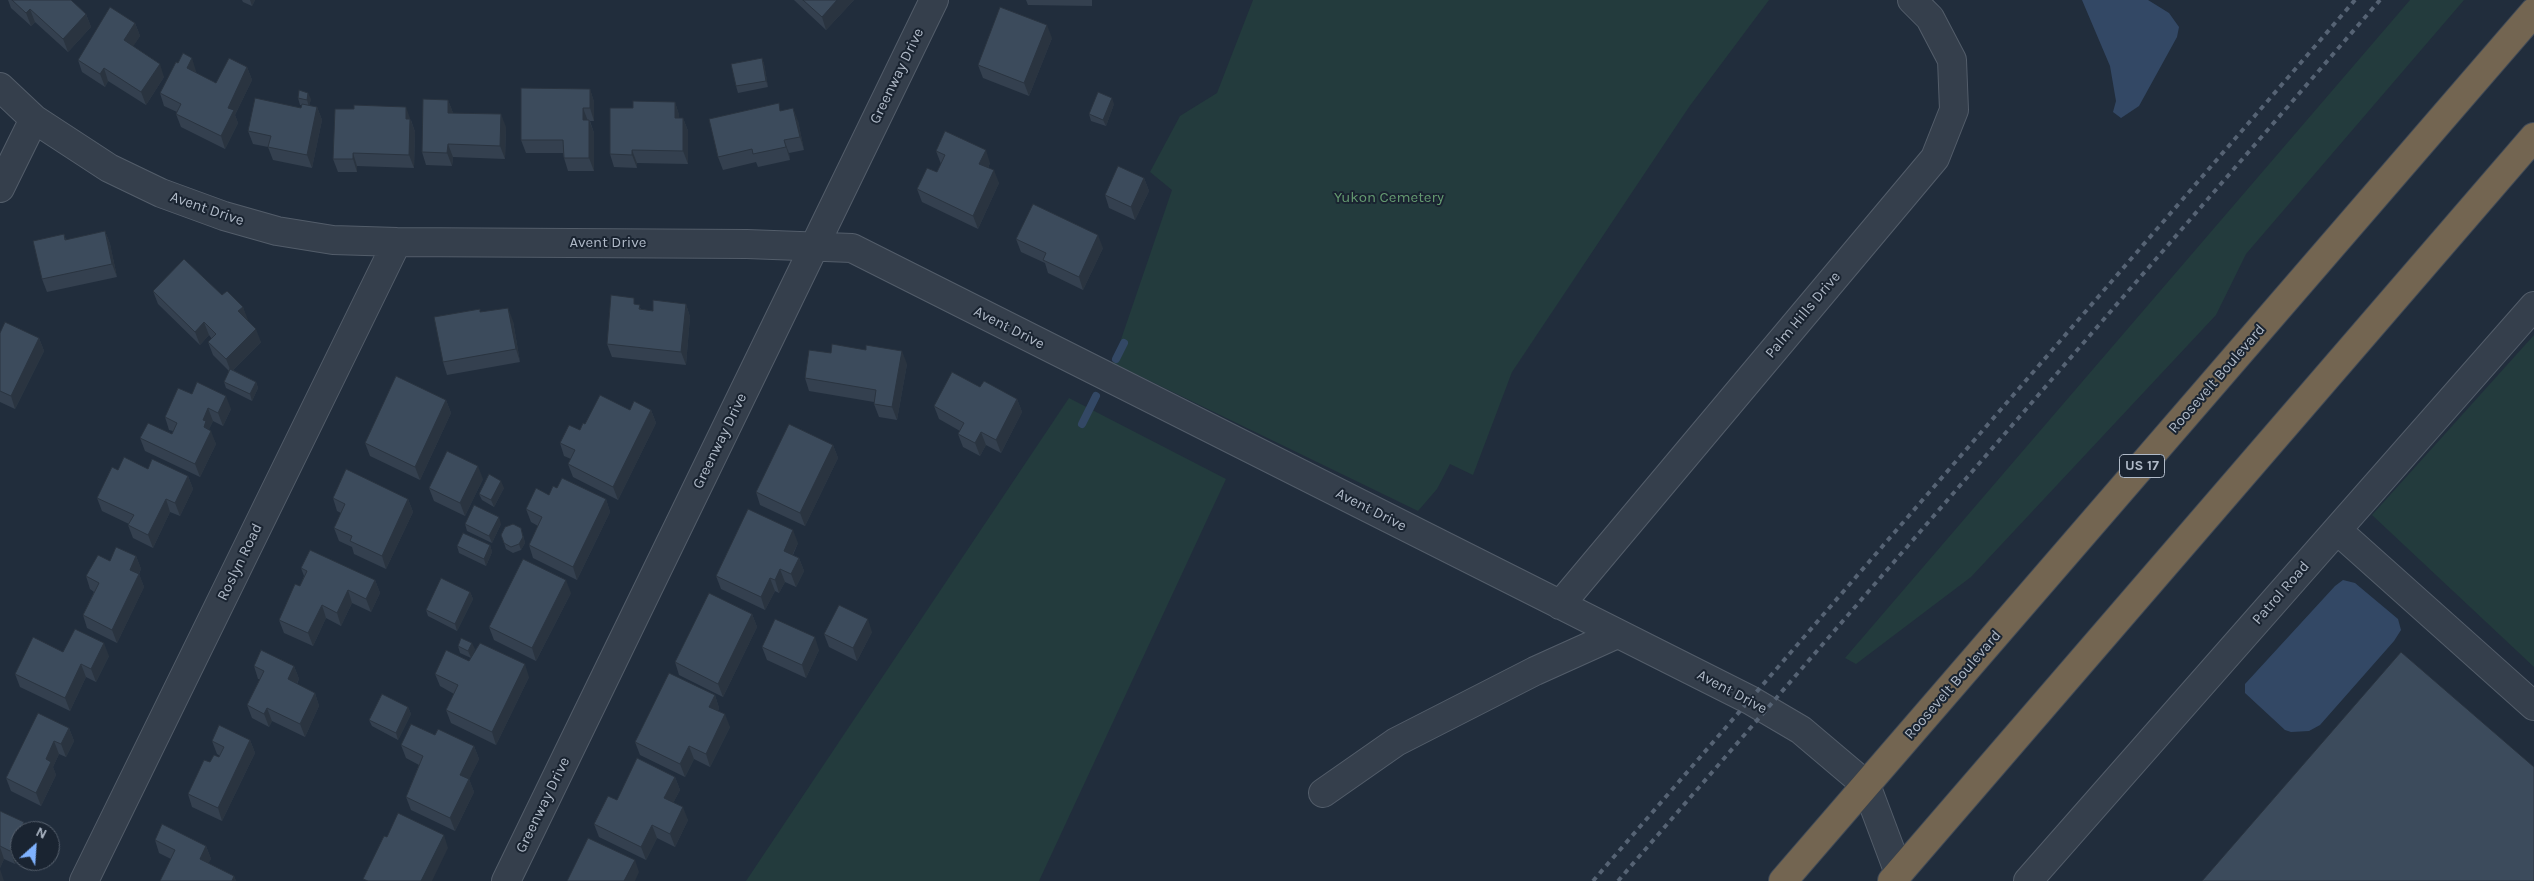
<!DOCTYPE html>
<html>
<head>
<meta charset="utf-8">
<style>
  body { margin:0 }
  #map { position:relative; width:2534px; height:881px; overflow:hidden; background:#212d3c; font-family:Karla,sans-serif }
  canvas { display:block }
  .north { position:absolute; left:10px; top:821px; width:50px; height:50px; box-sizing:border-box; background:#1a2431; border:1px solid #56606d; border-radius:50%; rotate:26deg; font-size:14px; font-weight:700; line-height:20px; text-align:center; color:#b0bac8 }
  .north::after { content:''; display:block; margin:auto; width:18px; height:22px; background:#7fb2fe; clip-path:polygon(50% 0,100% 100%,50% 72%,0 100%) }
</style>
</head>
<body>
<div id="map">
<canvas width="2534" height="881"></canvas>
<div class="north">N</div>
</div>
<script>
const ctx = document.querySelector('canvas').getContext('2d');
ctx.lineJoin = 'round';
function fillPath(path, color) { ctx.fillStyle = color; ctx.fill(path, 'evenodd'); }
const shape = rows => new Path2D(rows.map(r => 'M' + r).join(''));
function trace(path, color, width, dash) { ctx.strokeStyle = color; ctx.lineWidth = width; ctx.lineCap = dash ? 'butt' : 'round'; ctx.setLineDash(dash || []); ctx.stroke(path); }
function label(font, color, halo, rows, align = 'center') {
  ctx.font = font + ' Karla,sans-serif'; ctx.lineWidth = 4; ctx.setLineDash([]); ctx.textBaseline = 'middle'; ctx.strokeStyle = halo; ctx.fillStyle = color; for (const [text, x, y, turn = 0] of rows) {
    ctx.save(); ctx.translate(x, y); ctx.rotate((+turn || 0) * Math.PI / 180); ctx.textAlign = isNaN(turn) ? turn : align; if (halo) ctx.strokeText(text, 0, 0); ctx.fillText(text, 0, 0); ctx.restore();
  }
}
fillPath(shape([
  [1253,0,1769,0,1689,107,1512,372,1473,475,1450,464,1437,489,1418,511,1113,363,1172,190,1150,172,1180,116,1217,93],
  [2410,0,2464,0,2246,254,2216,315,1971,577,1856,664,1845,658],
  [2534,335,2534,667,2372,515],
  [1069,398,1226,479,1039,881,746,881]
]), '#233b3d');
fillPath(shape([
  [2082,0,2148,0,2169,13,2179,27,2177,37,2139,106,2121,118,2113,112,2116,101,2110,66],
  [2343,580,2355,583,2398,619,2401,630,2394,641,2320,725,2309,731,2291,732,2285,730,2245,693,2245,684,2335,586]
]), '#334865');
trace(shape([
  [1116,359,1124,343],
  [1082,424,1096,396]
]), '#334865', 8);
const minor = shape([
  [0,87,34,119,109,168,161,193,224,216,277,231,333,240,397,242,747,244,852,248,1750,700,1801,730,1866,785,1899,873],
  [0,188,34,119],
  [2337,530,2534,706],
  [1560,605,1935,158,1954,110,1952,60,1930,18,1912,0],
  [1323,793,1396,742,1535,671,1617,634],
  [84,881,397,242],
  [506,881,934,0],
  [2028,881,2534,306]
]);
const highway = shape([
  [1783,881,2534,12],
  [1892,881,2534,137]
]);
trace(minor, '#535d6a', 30);
trace(highway, '#404a57', 30);
trace(minor, '#353f4c', 28);
trace(highway, '#736551', 28);
trace(shape([
  [1593,881,2355,0],
  [1618,881,2380,0]
]), '#566374', 4, [5, 5]);
fillPath(shape([
  [8,0,71,0,86,14,91,27,68,52,35,22,31,26,11,8],
  [242,0,255,0,252,6,243,2],
  [794,0,854,0,826,30],
  [1026,0,1092,0,1092,6,1028,5],
  [135,23,140,36,133,46,164,77,146,105,108,81,105,87,82,72,78,60],
  [1052,38,1029,96,983,78,978,65],
  [762,58,764,64,768,87,738,93,736,86],
  [247,67,252,80,235,115,238,123,225,149,181,127,176,114,177,112,164,106,160,93,196,71,196,73,216,83],
  [590,89,594,102,594,121,590,121,594,133,594,171,568,171,564,158,563,153,526,153,521,140],
  [298,98,311,99,309,106,317,107,322,120,312,168,273,160,268,147,253,144,248,131,301,108,302,105,300,105],
  [448,100,453,113,506,127,505,159,453,157,452,166,426,165,422,152],
  [675,102,679,115,679,118,683,118,688,131,688,164,637,163,637,168,614,167,610,154,633,108],
  [1114,104,1106,126,1091,121,1089,114],
  [781,111,798,121,804,150,789,153,790,160,758,167,756,162,723,170,718,157],
  [411,120,415,132,414,168,357,166,357,172,338,172,333,159],
  [936,151,990,163,988,168,999,183,978,229,922,202,917,189,937,172,941,164],
  [1144,178,1149,191,1135,220,1109,208,1105,195],
  [105,231,110,244,117,277,47,292,42,279,64,234,66,240],
  [1016,239,1103,248,1083,290,1048,273,1045,263,1021,252],
  [153,291,222,295,243,307,247,320,261,342,233,370,256,382,258,388,252,401,226,388,224,382,229,371,213,355,208,342,212,339,209,335,200,345,158,304],
  [637,304,641,309,653,311,686,304,690,317,686,365,612,357,607,344],
  [513,321,520,362,447,375,443,362],
  [0,333,39,338,44,351,15,409,0,402],
  [831,353,907,364,897,420,879,417,874,404,874,402,809,391,805,378],
  [980,387,1017,399,1022,412,1001,453,986,445,980,456,963,447,958,434,960,431,939,419,934,406],
  [192,394,231,409,223,426,213,421,209,429,216,444,200,477,145,451,140,438,172,434,173,431,169,430,165,417],
  [446,400,451,413,420,480,370,456,365,443],
  [630,410,651,410,656,423,618,500,573,477,568,464,571,459,564,456,560,443,580,430,585,424],
  [833,445,838,458,805,526,760,505,756,492],
  [148,469,188,476,193,489,180,516,170,512,153,548,133,538,128,525,129,524,102,511,97,498,118,470],
  [483,479,465,516,434,501,429,488],
  [504,488,494,507,482,500,479,494],
  [557,488,606,499,610,512,577,580,533,558,529,545,538,526,531,522,526,509,549,495],
  [333,498,408,499,413,512,386,569,354,554,352,547,339,541,334,528,341,513,337,511],
  [465,524,501,524,492,543,467,531],
  [523,535,525,543,521,550,513,553,506,549,504,543],
  [798,543,793,555,799,558,804,571,796,587,785,582,779,593,775,591,765,610,721,589,716,576],
  [490,545,492,552,486,566,459,553,457,546],
  [136,556,141,569,139,574,144,587,117,643,87,628,83,615,94,592,90,589,86,576,110,561],
  [301,568,375,580,380,593,371,612,352,603,341,626,326,618,313,646,284,633,279,620,300,586,304,576],
  [470,592,473,599,457,631,428,616,426,610],
  [571,593,536,661,494,640,489,627],
  [752,614,757,627,723,697,679,675,675,662],
  [872,632,857,661,829,647,824,634],
  [458,646,475,649,471,658,460,653],
  [762,647,819,650,806,678,767,660],
  [63,652,109,656,96,682,86,677,70,711,20,687,15,674],
  [469,661,529,677,496,745,451,723,446,710,454,694,440,686,435,674],
  [254,666,294,666,299,679,297,684,315,693,319,706,305,737,272,721,269,727,252,718,247,705,260,679,258,679],
  [715,695,719,708,718,711,730,727,710,767,694,759,685,777,640,755,635,742],
  [408,707,411,714,398,740,372,726,369,720],
  [69,728,74,741,66,757,59,754,53,767,56,775,41,806,11,791,6,778],
  [435,735,474,746,479,759,469,779,474,792,455,831,411,810,406,797,419,765,406,758,401,745],
  [250,740,255,753,222,821,192,807,188,794,210,762,219,757,220,756,217,754,212,741],
  [675,777,680,790,673,803,688,820,675,847,657,838,646,860,599,837,594,824,617,800],
  [0,811,24,822,27,831,20,831,20,854,15,864,4,859,0,868],
  [155,840,206,846,211,859,208,863,234,876,236,881,160,881,171,859,159,853]
]), '#34404f');
fillPath(shape([
  [250,0,255,0,252,6],
  [837,0,854,0,826,30,822,17],
  [30,9,35,22,31,26,26,13],
  [86,14,91,27,68,52,63,39],
  [135,23,140,36,129,53,124,40],
  [1047,25,1052,38,1029,96,1024,83],
  [192,58,196,71,191,81,187,68],
  [762,58,764,64,768,87,766,81],
  [160,64,164,77,146,105,141,92],
  [247,67,252,80,235,115,238,123,225,149,221,136,228,108],
  [104,68,108,81,105,87,100,74],
  [590,89,594,102,594,121,590,108],
  [308,93,311,99,309,107,307,100],
  [1112,98,1114,104,1106,126,1103,120],
  [448,100,453,113,448,113],
  [675,102,679,115,679,131,675,118],
  [317,107,322,120,312,168,307,155],
  [406,107,415,132,414,168,409,155,406,119],
  [583,108,588,121,583,120],
  [793,108,798,121,804,150,800,137],
  [501,114,506,127,505,159,500,146],
  [683,118,688,131,688,164,683,151],
  [589,120,594,133,594,171,589,158],
  [784,140,789,153,790,160,786,147],
  [448,144,453,157,452,166,447,153],
  [632,150,637,163,637,168,632,155],
  [986,150,990,163,984,177,979,164],
  [353,153,357,166,357,172,353,159],
  [994,170,999,183,978,229,973,216],
  [1144,178,1149,191,1135,220,1131,207],
  [105,231,110,244,117,277,112,264],
  [1098,235,1103,248,1083,290,1079,277],
  [686,304,690,317,686,365,681,352],
  [243,307,248,320,243,324,238,311],
  [508,308,513,321,520,362,516,349],
  [204,322,209,335,200,345,195,332],
  [256,329,261,342,231,372,226,359],
  [39,338,44,351,15,409,11,396],
  [902,351,907,364,897,420,892,407],
  [256,382,258,388,252,401,250,394],
  [226,396,231,409,223,426,218,413],
  [1017,399,1022,412,1001,453,996,440],
  [446,400,451,413,420,480,415,467],
  [208,408,213,421,209,429,210,432,211,431,216,444,200,477,195,464,204,427,203,420],
  [651,410,656,423,618,500,613,487],
  [981,432,986,445,980,456,975,443],
  [833,445,838,458,805,526,800,513],
  [478,466,483,479,465,516,460,503],
  [188,476,193,489,180,516,175,503],
  [501,481,504,488,494,507,491,500],
  [166,499,170,512,153,548,148,535],
  [408,499,413,512,386,569,382,556],
  [606,499,610,512,577,580,573,567],
  [499,517,501,524,492,543,489,536],
  [521,528,525,543,521,550,519,544],
  [793,530,798,543,788,564,784,551],
  [490,545,492,552,486,566,484,559],
  [136,556,141,569,134,583,130,570],
  [799,558,804,571,796,587,791,574],
  [780,569,785,582,779,593,775,580],
  [139,574,144,587,117,643,112,630],
  [770,578,775,591,765,610,761,597],
  [375,580,380,593,371,612,366,599],
  [566,580,571,593,536,661,532,648],
  [348,590,352,603,341,626,337,613],
  [470,592,473,599,457,631,455,624],
  [322,605,326,618,313,646,308,633],
  [752,614,757,627,723,697,718,684],
  [868,619,872,632,857,661,853,648],
  [815,637,819,650,806,678,802,665],
  [104,643,109,656,96,682,91,669],
  [472,643,475,649,471,658,468,651],
  [81,664,86,677,70,711,65,698],
  [525,664,529,677,496,745,492,732],
  [294,666,299,679,292,692,288,679],
  [315,693,319,706,305,737,300,724],
  [715,695,719,708,714,720,709,707],
  [408,707,411,714,398,740,396,733],
  [267,708,272,721,269,727,264,714],
  [725,714,730,727,710,767,706,754],
  [69,728,74,741,66,757,61,744],
  [250,740,255,753,222,821,218,808],
  [54,741,59,754,53,767,56,775,41,806,36,793,46,759],
  [474,746,479,759,465,788,460,775],
  [689,746,694,759,685,777,680,764],
  [675,777,680,790,669,811,664,798],
  [469,779,474,792,455,831,450,818],
  [683,807,688,820,675,847,670,834],
  [24,822,27,831,20,831,20,854,15,864,10,851],
  [652,825,657,838,646,860,641,847],
  [444,835,448,848,432,881,421,881],
  [206,846,211,859,204,872,200,859],
  [0,847,4,859,0,868],
  [635,860,639,872,635,881,624,881],
  [0,869,4,881,0,881],
  [234,876,236,881,232,881]
]), '#2a3440');
const building = shape([
  [12,0,71,0,86,14,63,39,30,9,26,13,12,0],
  [803,0,837,0,822,17,803,0],
  [110,7,135,23,124,40,160,64,141,92,104,68,100,74,78,60,110,7],
  [1000,7,1047,25,1024,83,978,65,1000,7],
  [183,53,192,58,187,68,216,83,229,58,247,67,228,108,234,110,221,136,176,114,181,104,160,93,176,62,178,63,183,53],
  [762,58,766,81,736,86,731,64,762,58],
  [521,88,590,89,590,108,583,108,583,120,589,120,589,158,564,158,563,140,521,140,521,88],
  [299,90,308,93,307,100,298,98,299,90],
  [1098,92,1112,98,1103,120,1089,114,1098,92],
  [255,98,301,108,302,104,317,107,307,155,268,147,271,136,248,131,255,98],
  [423,99,448,100,448,113,501,114,500,146,448,144,447,153,422,152,423,99],
  [633,101,675,102,675,118,683,118,683,151,632,150,632,155,610,154,610,108,633,108,633,101],
  [779,103,780,111,793,108,800,137,784,140,786,147,753,154,752,149,718,157,709,119,779,103],
  [354,105,406,107,406,119,410,119,409,155,353,153,353,159,333,159,335,109,354,109,354,105],
  [945,131,986,150,979,164,994,170,973,216,917,189,927,168,937,172,945,155,936,151,945,131],
  [1118,166,1144,178,1131,207,1105,195,1118,166],
  [1033,204,1098,235,1079,277,1043,260,1046,253,1016,239,1033,204],
  [105,231,112,264,42,279,33,241,64,234,65,240,105,231],
  [184,259,222,295,227,291,243,307,238,311,256,329,226,359,208,342,216,334,204,322,195,332,153,291,184,259],
  [611,295,634,298,634,304,640,305,639,309,653,311,653,300,686,304,681,352,607,344,611,295],
  [508,308,516,349,443,362,434,317,480,309,480,312,508,308],
  [5,322,39,338,11,396,0,391,0,333,5,322],
  [832,344,866,350,866,345,902,351,892,407,874,404,876,390,805,378,809,350,831,353,832,344],
  [230,369,256,382,250,394,224,382,230,369],
  [952,372,980,387,984,381,1017,399,996,440,981,432,975,443,958,434,964,423,934,406,952,372],
  [396,376,446,400,415,467,365,443,396,376],
  [197,382,226,396,218,413,208,408,203,420,206,421,204,427,211,431,195,464,140,438,148,423,172,434,177,423,165,417,178,388,192,394,197,382],
  [600,395,630,410,634,401,651,410,613,487,568,464,575,450,560,443,569,425,580,430,583,423,585,424,600,395],
  [789,424,833,445,800,513,756,492,789,424],
  [447,451,478,466,460,503,429,488,447,451],
  [124,457,148,469,152,459,188,476,175,503,166,499,148,535,128,525,134,515,97,498,112,467,118,470,124,457],
  [346,469,408,499,382,556,350,541,352,536,334,528,345,504,333,498,346,469],
  [489,474,501,481,491,500,479,494,489,474],
  [562,478,606,499,573,567,529,545,542,517,526,509,536,488,549,495,553,486,557,488,562,478],
  [474,505,499,517,489,536,465,524,474,505],
  [748,509,793,530,784,551,799,558,791,574,780,569,775,580,770,578,761,597,716,576,748,509],
  [513,524,521,528,523,537,519,544,511,547,504,543,501,535,505,527,513,524],
  [463,533,490,545,484,559,457,546,463,533],
  [116,547,136,556,130,570,139,574,112,630,83,615,99,583,86,576,98,555,110,561,116,547],
  [310,550,375,580,366,599,348,590,337,613,322,605,308,633,279,620,295,584,300,586,307,571,301,568,310,550],
  [523,559,566,580,532,648,489,627,523,559],
  [441,578,470,592,455,624,426,610,441,578],
  [709,593,752,614,718,684,675,662,709,593],
  [839,605,868,619,853,648,824,634,839,605],
  [775,619,815,637,802,665,762,647,775,619],
  [75,629,104,643,91,669,81,664,65,698,15,674,33,637,63,652,75,629],
  [461,638,472,643,468,651,458,646,461,638],
  [480,643,525,664,492,732,446,710,458,685,435,674,446,650,469,661,480,643],
  [261,650,294,666,288,679,315,693,300,724,267,708,264,714,247,705,264,671,254,666,261,650],
  [2401,652,2534,767,2534,881,2202,881,2401,652],
  [669,673,715,695,709,707,725,714,706,754,689,746,680,764,635,742,669,673],
  [382,694,408,707,396,733,369,720,382,694],
  [38,713,69,728,61,744,54,741,46,759,51,762,36,793,6,778,38,713],
  [411,724,435,735,438,729,474,746,460,775,469,779,450,818,406,797,423,756,401,745,411,724],
  [219,725,250,740,218,808,188,794,204,760,210,762,214,755,219,757,224,747,212,741,219,725],
  [637,758,675,777,664,798,683,807,670,834,652,825,641,847,594,824,608,796,617,800,637,758],
  [0,811,24,822,10,851,0,846,0,811],
  [398,813,444,835,421,881,368,881,363,879,384,836,387,837,398,813],
  [162,824,206,846,200,859,234,876,232,881,160,881,175,850,155,840,162,824],
  [588,838,635,860,624,881,567,881,588,838]
]);
fillPath(building, '#3c4b5c');
trace(building, '#2a3440', 1);
for (const [x, y, w] of [
  [2142,466,45]
]) { const box = new Path2D(); box.roundRect(x - w / 2, y - 11.5, w, 23, 4); ctx.fillStyle = '#1a2431'; ctx.fill(box); trace(box, '#b0bac8', 1); }
label('bold 14px', '#b0bac8', null, [
  ["US 17",2142,466]
]);
label('15px', '#b0bac8', '#1a2431', [
  ["Greenway Drive",897,76,-64],
  ["Avent Drive",207,209,19],
  ["Avent Drive",608,243],
  ["Palm Hills Drive",1803,315,-50],
  ["Avent Drive",1009,328,27],
  ["Roosevelt Boulevard",2217,379,-49],
  ["Greenway Drive",720,441,-64],
  ["Avent Drive",1371,510,27],
  ["Roslyn Road",240,562,-64],
  ["Patrol Road",2281,593,-49],
  ["Roosevelt Boulevard",1953,685,-49],
  ["Avent Drive",1732,692,28],
  ["Greenway Drive",543,805,-64]
]);
label('15px', '#659b71', '#1a2431', [
  ["Yukon Cemetery",1389,198]
]);
</script>
</body>
</html>
